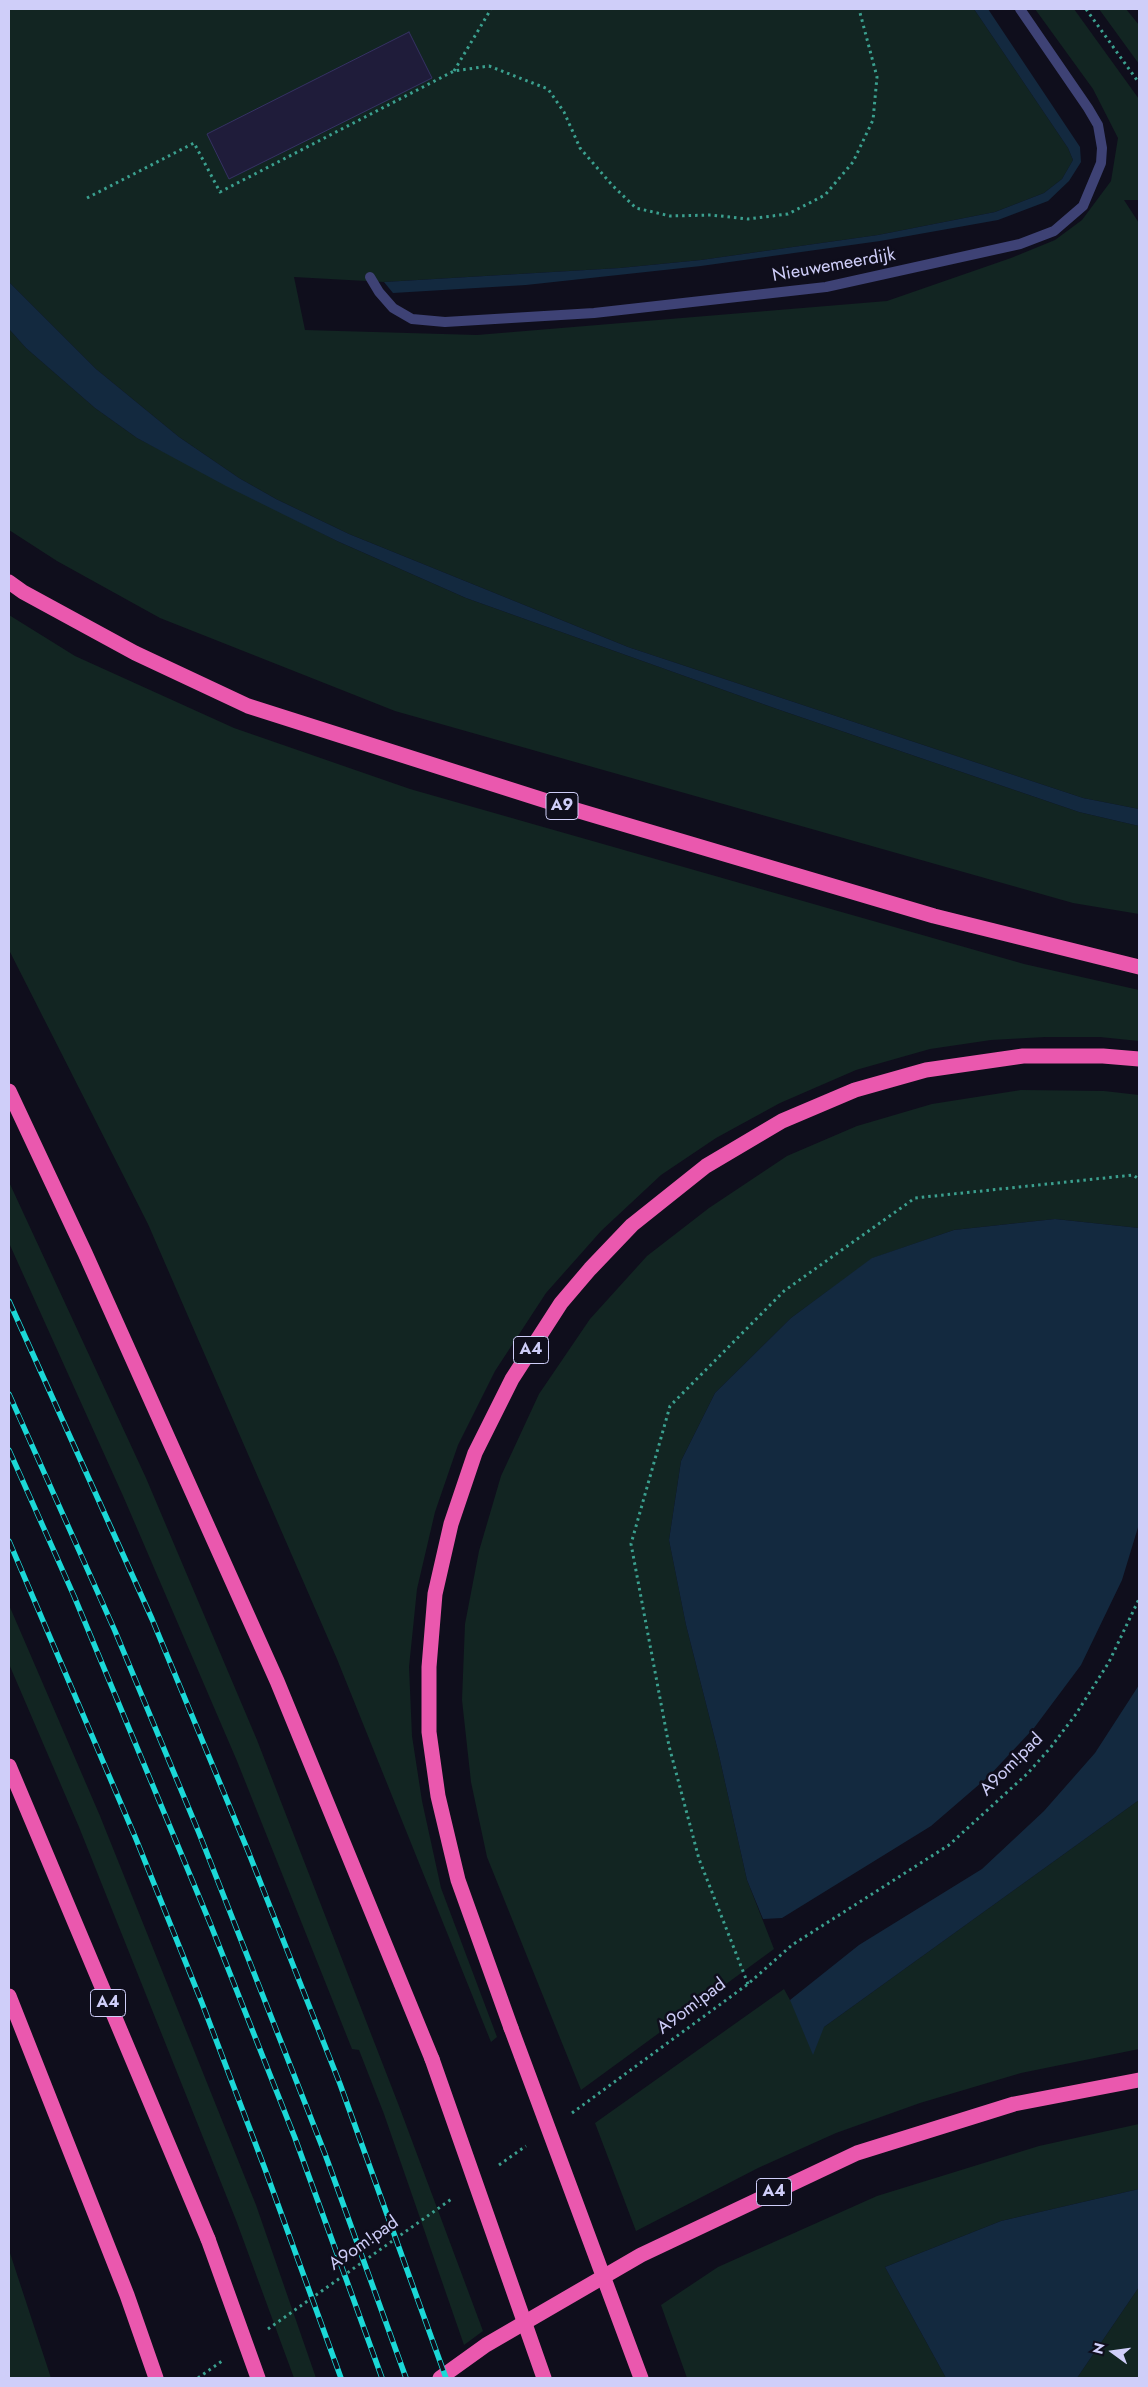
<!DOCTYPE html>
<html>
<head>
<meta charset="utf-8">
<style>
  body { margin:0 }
  #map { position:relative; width:1148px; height:2387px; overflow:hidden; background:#0f0e1c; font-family:Jost,sans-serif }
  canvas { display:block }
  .frame { position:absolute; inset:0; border:10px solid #cfcef9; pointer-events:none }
  .north { position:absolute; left:1088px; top:2327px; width:50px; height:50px; -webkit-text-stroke:4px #0f0e1c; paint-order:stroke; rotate:284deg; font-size:14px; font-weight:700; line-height:20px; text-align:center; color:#cfcef9 }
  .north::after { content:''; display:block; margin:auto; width:18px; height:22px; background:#cfcef9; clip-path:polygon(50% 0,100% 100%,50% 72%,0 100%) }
</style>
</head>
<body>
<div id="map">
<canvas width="1148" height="2387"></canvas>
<div class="frame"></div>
<div class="north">N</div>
</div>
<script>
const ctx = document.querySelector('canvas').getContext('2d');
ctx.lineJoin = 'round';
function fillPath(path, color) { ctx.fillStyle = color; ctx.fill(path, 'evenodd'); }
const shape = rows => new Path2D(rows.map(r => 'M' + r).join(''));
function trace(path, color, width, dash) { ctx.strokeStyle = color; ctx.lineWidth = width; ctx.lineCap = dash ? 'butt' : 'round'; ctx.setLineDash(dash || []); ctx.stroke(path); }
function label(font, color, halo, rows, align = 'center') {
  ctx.font = font + ' Jost,sans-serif'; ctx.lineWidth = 5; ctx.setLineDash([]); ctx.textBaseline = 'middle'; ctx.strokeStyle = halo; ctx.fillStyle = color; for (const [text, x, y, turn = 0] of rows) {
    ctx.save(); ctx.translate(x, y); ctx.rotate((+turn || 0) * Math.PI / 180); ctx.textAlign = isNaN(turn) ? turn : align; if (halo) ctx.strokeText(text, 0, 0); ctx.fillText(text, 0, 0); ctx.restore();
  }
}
fillPath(shape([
  [9,9,974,9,1068,148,1073,160,1062,179,1044,193,995,212,878,235,701,260,620,268,384,282,294,277,305,330,477,335,887,301,1011,258,1055,240,1082,220,1111,181,1118,138,1093,89,1035,9,1074,9,1139,99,1139,200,1124,200,1139,223,1139,809,1083,798,628,647,349,534,276,499,239,478,179,437,96,369,9,282],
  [1099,9,1126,9,1139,25,1139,64],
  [9,329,26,348,95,408,137,438,337,541,466,598,777,709,1079,812,1139,826,1139,914,1073,903,395,711,160,618,57,561,9,530],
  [9,615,75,656,234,728,410,789,1024,964,1139,990,1139,1041,1100,1037,1045,1037,991,1040,930,1049,856,1070,780,1103,716,1138,661,1175,601,1231,546,1293,495,1371,458,1445,435,1512,417,1589,409,1667,412,1736,422,1801,441,1888,497,2037,491,2042,337,1659,148,1224,9,950],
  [1021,1090,1104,1091,1139,1095,1139,1228,1055,1219,954,1230,873,1258,791,1318,715,1393,681,1461,669,1540,686,1625,718,1751,747,1880,774,1949,581,2090,487,1857,471,1782,462,1700,465,1624,479,1551,501,1476,539,1394,590,1319,647,1256,709,1208,787,1156,857,1126,932,1104],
  [9,1182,146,1478,257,1740,399,2106,483,2331,464,2345,384,2114,359,2050,352,2049,237,1761,124,1498,9,1243],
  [9,1605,100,1816,256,2205,316,2378,294,2378,236,2220,79,1827,9,1664],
  [1139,1800,1139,2049,1021,2073,920,2103,836,2133,758,2168,636,2231,595,2123,784,1989,790,2000,824,2027],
  [1139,2124,1139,2189,1001,2221,885,2267,946,2378,687,2378,661,2305,718,2267,877,2196,1039,2146],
  [9,2250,51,2378,9,2378],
  [1139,2287,1139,2378,1077,2378]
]), '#122522');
fillPath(shape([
  [974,9,988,9,1080,147,1081,162,1069,181,1048,201,998,220,880,241,701,266,526,285,393,293,384,282,620,268,701,260,878,235,995,212,1044,193,1062,179,1073,160,1068,148],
  [9,282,96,369,179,437,239,478,276,499,349,534,628,647,1083,798,1139,809,1139,826,1079,812,777,709,466,598,337,541,226,486,137,438,95,408,26,348,9,329],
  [1055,1219,1139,1228,1139,1524,1122,1580,1081,1665,1034,1728,989,1776,931,1826,782,1918,763,1919,747,1880,718,1751,686,1625,669,1540,681,1461,715,1393,791,1318,872,1258,954,1230],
  [1139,1685,1139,1800,824,2027,813,2055,790,2000,859,1945,982,1869,1044,1811,1095,1753],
  [1139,2189,1139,2287,1077,2378,946,2378,885,2267,1001,2221]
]), '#13293f');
const building = shape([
  [409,32,432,78,229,179,207,134,409,32]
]);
fillPath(building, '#1f1c3a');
trace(building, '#353163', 1);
trace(shape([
  [1086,9,1139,83],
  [454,71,491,9],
  [87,198,194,143,220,192,454,71,489,66,548,89,564,112,580,148,612,185,636,208,670,216,711,215,748,219,788,214,825,195,853,162,873,120,877,77,859,9],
  [748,1984,699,1859,669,1746,631,1544,670,1406,784,1291,915,1198,1133,1175,1139,1179],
  [572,2113,748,1984,792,1945,949,1845,1028,1773,1051,1747,1076,1714,1109,1662,1139,1599],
  [499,2165,526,2146],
  [268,2329,453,2198],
  [198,2378,222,2361]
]), '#3ba08f', 3, [2.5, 4]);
trace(shape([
  [370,277,379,292,393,308,412,319,445,322,594,313,826,287,1020,244,1054,231,1083,206,1101,163,1102,148,1098,125,1088,108,1020,9]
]), '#3e4275', 10);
trace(shape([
  [9,582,23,592,135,653,248,706,559,805,934,916,1139,967],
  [9,1091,85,1253,277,1681,432,2059],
  [9,1766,208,2239],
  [9,1996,127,2295,156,2378],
  [511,2028,458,1880,438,1796,429,1732,429,1667,435,1594,451,1524,475,1453,512,1379,561,1303,590,1269,632,1225,706,1166,782,1121,855,1090,926,1070,1023,1056,1103,1056,1139,1059],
  [440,2378,486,2345,641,2255,857,2153,1014,2104,1139,2080]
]), '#ea58ae', 15);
const rail = shape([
  [9,1301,152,1619,248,1851,340,2084,446,2378],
  [9,1394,115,1631,199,1833,325,2154,406,2378],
  [9,1450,74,1596,210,1923,295,2138,382,2378],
  [9,1541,136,1839,202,2003,265,2169,341,2378]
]);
trace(rail, '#1bd8d7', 5.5);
trace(rail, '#0f0e1c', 4, [11]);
trace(shape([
  [511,2028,641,2378],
  [432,2059,544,2378],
  [208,2239,258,2378]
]), '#ea58ae', 15);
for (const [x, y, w] of [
  [562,806,32],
  [531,1350,35],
  [108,2003,35],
  [774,2192,35]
]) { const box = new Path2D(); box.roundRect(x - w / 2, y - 13.5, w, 27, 4); ctx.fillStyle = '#0f0e1c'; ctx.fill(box); trace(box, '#cfcef9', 1); }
label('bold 16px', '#cfcef9', null, [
  ["A9",562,806],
  ["A4",531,1350],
  ["A4",108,2003],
  ["A4",774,2192]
]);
label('18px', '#cfcef9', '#0f0e1c', [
  ["Nieuwemeerdijk",834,266,-10],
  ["A9om!pad",1012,1765,-45],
  ["A9om!pad",692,2007,-37],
  ["A9om!pad",364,2244,-35]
]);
</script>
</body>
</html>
